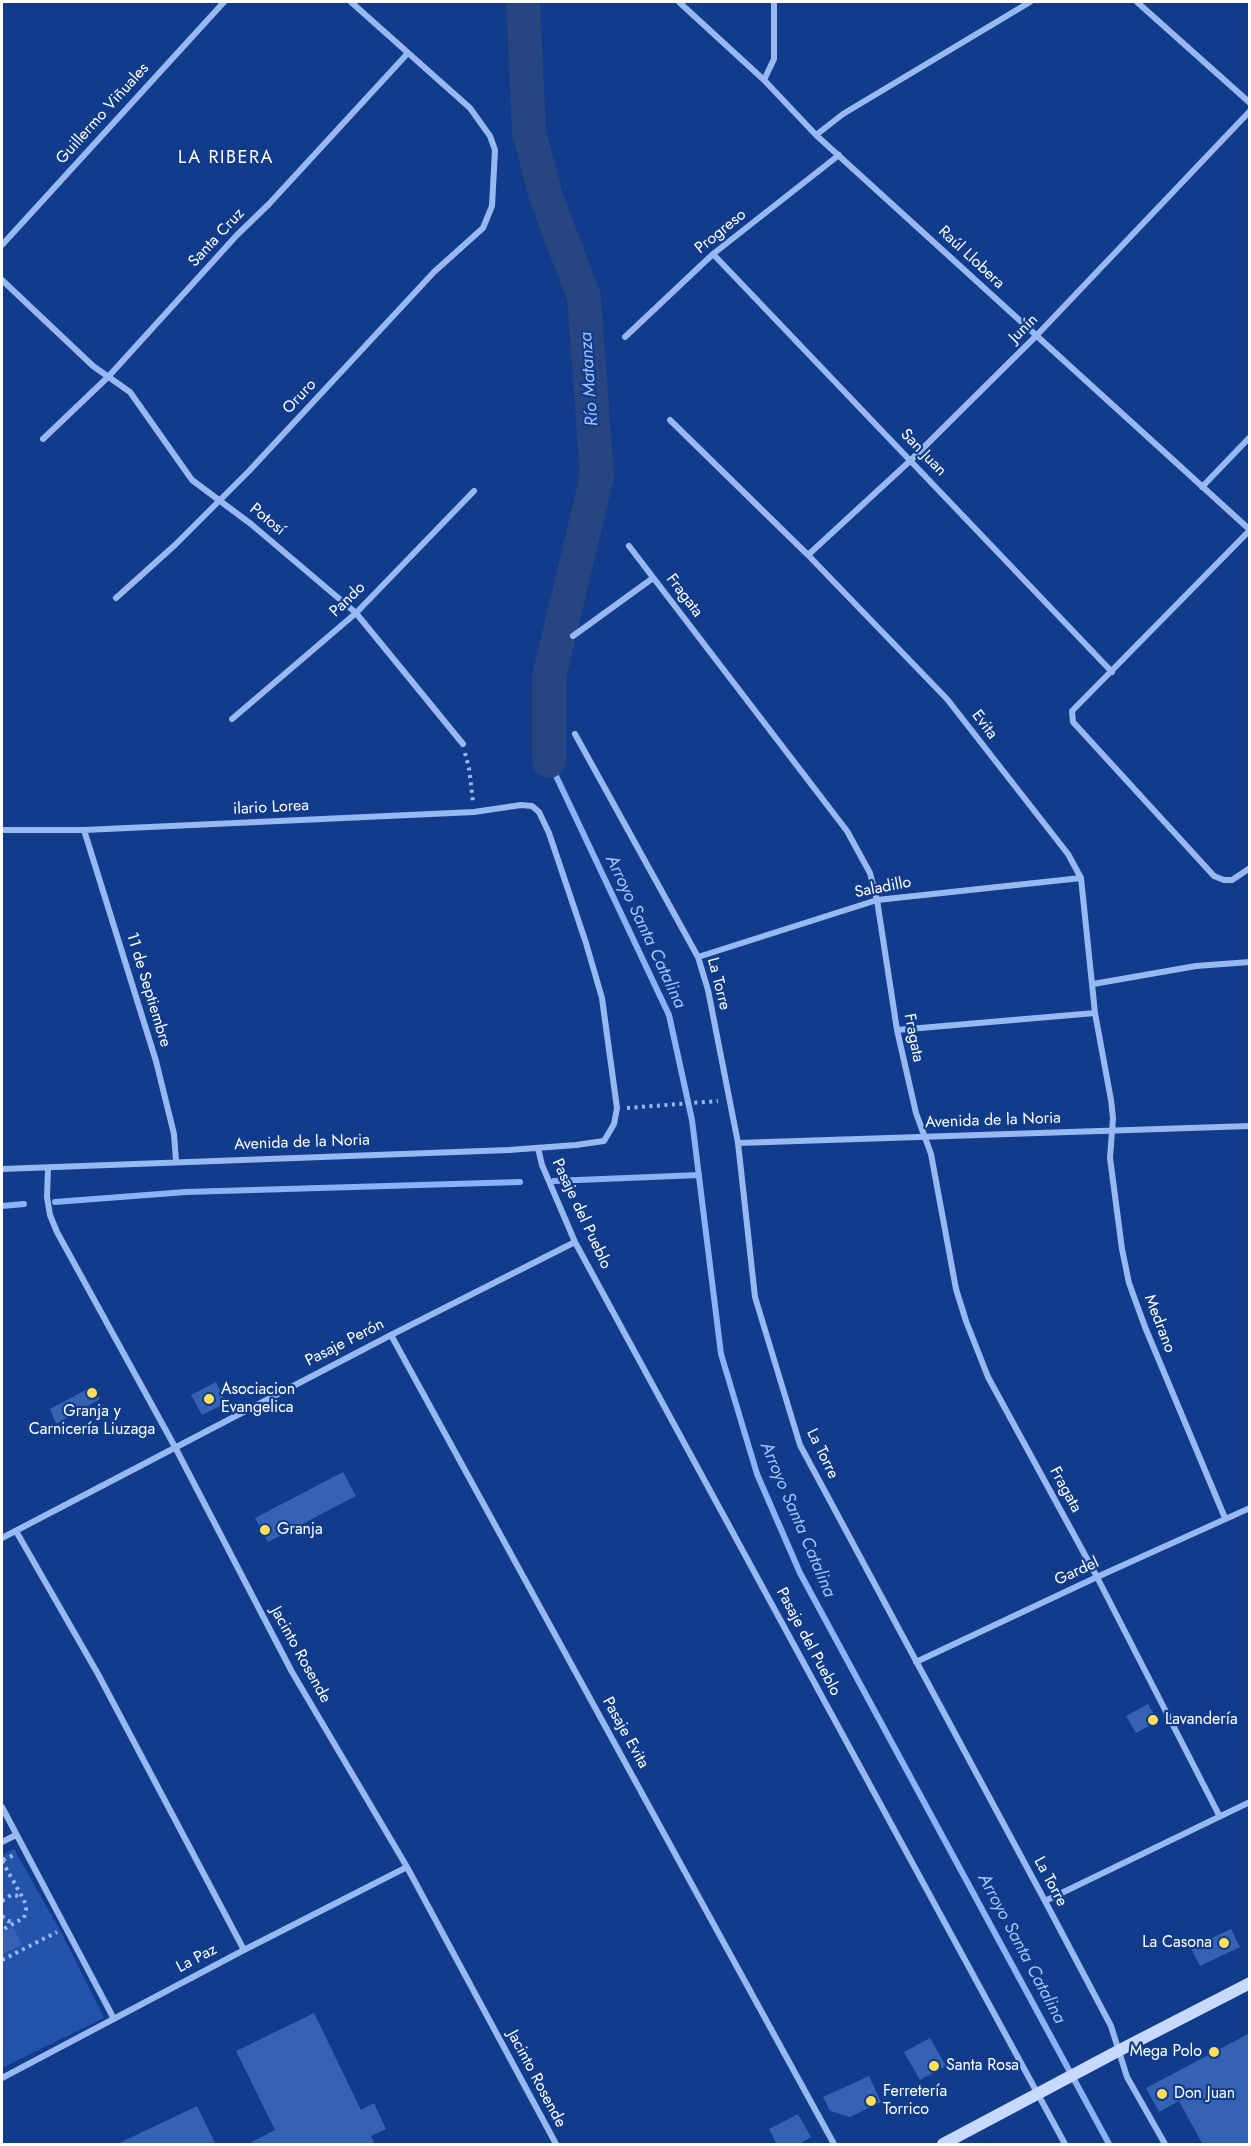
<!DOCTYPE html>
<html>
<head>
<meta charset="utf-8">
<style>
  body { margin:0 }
  #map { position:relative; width:1251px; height:2146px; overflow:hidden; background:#113b8b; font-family:Jost,sans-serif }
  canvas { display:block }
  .frame { position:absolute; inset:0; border:3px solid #fff; pointer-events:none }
</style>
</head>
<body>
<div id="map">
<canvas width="1251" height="2146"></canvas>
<div class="frame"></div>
</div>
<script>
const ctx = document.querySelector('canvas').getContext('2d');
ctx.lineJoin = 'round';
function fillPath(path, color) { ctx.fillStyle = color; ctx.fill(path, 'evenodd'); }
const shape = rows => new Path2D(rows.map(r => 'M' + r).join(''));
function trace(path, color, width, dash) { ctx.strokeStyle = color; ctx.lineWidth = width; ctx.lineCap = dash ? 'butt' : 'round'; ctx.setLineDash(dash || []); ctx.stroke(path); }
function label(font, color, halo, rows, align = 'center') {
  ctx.font = font + ' Jost,sans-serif'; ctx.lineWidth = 4.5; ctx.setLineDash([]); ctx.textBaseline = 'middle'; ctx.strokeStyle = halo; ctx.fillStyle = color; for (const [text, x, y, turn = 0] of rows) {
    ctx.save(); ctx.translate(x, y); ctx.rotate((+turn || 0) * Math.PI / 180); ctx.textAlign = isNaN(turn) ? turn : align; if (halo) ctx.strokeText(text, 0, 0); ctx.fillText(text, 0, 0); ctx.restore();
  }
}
fillPath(shape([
  [14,1849,62,1934,104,2018,2,2068,2,1855]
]), '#2353ab');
trace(shape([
  [549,761,669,1015,692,1120,721,1354,757,1474,800,1573,1109,2144],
  [554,1181,699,1175],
  [55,1202,186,1192,520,1182],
  [2,1206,24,1204]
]), '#8ab2f5', 6);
trace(shape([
  [523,2,529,132,546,197,584,297,597,476,549,677,549,761]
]), '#264581', 34);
fillPath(shape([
  [216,1382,226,1403,202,1415,191,1395],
  [93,1386,100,1399,56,1424,50,1409],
  [343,1472,356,1496,268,1542,255,1518],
  [1148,1704,1158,1721,1136,1733,1126,1716],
  [13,1927,22,1945,2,1954,2,1932],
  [1231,1929,1240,1947,1200,1966,1191,1948],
  [314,2013,361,2110,374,2103,386,2129,371,2136,375,2145,246,2145,275,2130,236,2051],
  [1250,2033,1250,2145,1203,2145,1179,2101,1159,2112,1146,2088],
  [930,2038,946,2066,920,2080,904,2052],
  [869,2076,881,2102,850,2117,830,2111,823,2097],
  [197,2106,216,2145,115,2145],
  [798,2114,811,2137,798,2145,777,2145,769,2129]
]), '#3562b3');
trace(shape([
  [465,753,469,768,473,802],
  [627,1108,718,1101],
  [3,1860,16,1854],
  [2,1861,24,1900,26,1909,24,1918,20,1920,2,1930],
  [2,1901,11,1895,20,1896],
  [2,1916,8,1921,14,1922],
  [2,1960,57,1932]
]), '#98b8f1', 4, [3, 4.5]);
trace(shape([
  [679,2,764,80,816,135,1250,530,1072,711,1073,722,1214,876,1224,880,1232,880,1250,868],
  [1137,2,1250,103],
  [764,80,774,59,774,2],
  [816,135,843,114,1030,2],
  [2,245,224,2],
  [713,254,1112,672],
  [2,280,93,366,130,392,192,480,251,524,356,613,463,744],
  [625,337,713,254,839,155],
  [670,420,808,555,947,699,1068,854,1081,878,1095,1013,1111,1100,1113,1118,1110,1158,1122,1249,1129,1283,1145,1327,1225,1518],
  [43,439,108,377,237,235,269,204,408,53],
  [1202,487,1250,437],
  [629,546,847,831,870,873,877,900,897,1030,916,1113,931,1154,956,1289,966,1321,988,1377,1097,1577,1219,1815],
  [808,555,911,460,1036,336,1250,111],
  [116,598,175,545,249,471,434,272,483,228,492,206,495,150,490,136,470,108,351,2],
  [573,636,653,578],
  [232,719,356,613,474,491],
  [575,734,698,957,708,990,738,1143,755,1297,800,1445,1045,1901,1111,2026,1127,2077,1165,2144],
  [2,830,84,830,474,812,521,805,532,806,539,812,549,833,586,943,602,998,617,1108,614,1124,604,1141,576,1145,509,1150,2,1169],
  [84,830,156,1061,174,1134,176,1161],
  [698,957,877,900,1081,878],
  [1093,984,1196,966,1250,962],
  [897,1030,1095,1013],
  [738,1143,1250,1126],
  [538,1148,542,1165,575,1242,1065,2144],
  [48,1168,47,1197,50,1215,57,1232,175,1447,292,1672,407,1867,556,2144],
  [391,1335,834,2144],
  [16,1531,98,1674,244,1950],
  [2,1538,391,1335,575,1242],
  [916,1662,1097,1577,1250,1508],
  [2,1807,114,2019],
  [2,1842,16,1835],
  [1045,1901,1250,1802],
  [2,2078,244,1950,407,1867]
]), '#98b8f1', 6);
trace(shape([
  [943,2144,1118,2051,1250,1983]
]), '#c7d9fc', 12);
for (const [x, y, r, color] of [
  [92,1393,6,"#ffde59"],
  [209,1399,6,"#ffde59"],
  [265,1530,6,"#ffde59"],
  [1153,1720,6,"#ffde59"],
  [1224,1943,6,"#ffde59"],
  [1214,2052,6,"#ffde59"],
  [934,2066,6,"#ffde59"],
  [1162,2094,6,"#ffde59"],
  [871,2101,6,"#ffde59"]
]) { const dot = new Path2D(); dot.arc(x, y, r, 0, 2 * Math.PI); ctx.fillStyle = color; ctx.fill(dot); trace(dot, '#113b8b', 2); }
label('16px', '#fff', '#113b8b', [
  ["Guillermo Viñuales",103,114,-48],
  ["Progreso",721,232,-39],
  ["Santa Cruz",217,238,-47],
  ["Raúl Llobera",971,258,43],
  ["Junín",1024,329,-45],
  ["Oruro",300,397,-47],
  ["San Juan",923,453,46],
  ["Potosí",267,520,39],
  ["Fragata",684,596,53],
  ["Pando",348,600,-44],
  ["Evita",984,725,53],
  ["ilario Lorea",271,808,-3],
  ["Saladillo",883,888,-11],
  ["La Torre",718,984,76],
  ["11 de Septiembre",148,990,73],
  ["Fragata",913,1038,79],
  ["Avenida de la Noria",993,1121,-2],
  ["Avenida de la Noria",302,1143,-2],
  ["Pasaje del Pueblo",581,1214,65],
  ["Medrano",1159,1324,69],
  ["Pasaje Perón",345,1343,-27],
  ["La Torre",822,1454,64],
  ["Fragata",1065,1490,61],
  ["Gardel",1077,1572,-25],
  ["Pasaje del Pueblo",808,1642,62],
  ["Jacinto Rosende",300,1655,61],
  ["Pasaje Evita",625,1733,61],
  ["La Torre",1050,1882,62],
  ["La Paz",197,1959,-28],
  ["Jacinto Rosende",536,2079,62]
]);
label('16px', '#fff', '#113b8b', [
  ["Asociacion",221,1390],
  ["Evangelica",221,1408],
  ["Granja y",92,1412,"center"],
  ["Carnicería Liuzaga",92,1430,"center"],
  ["Granja",277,1530],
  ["Lavandería",1165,1720],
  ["La Casona",1212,1943,"right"],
  ["Mega Polo",1202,2052,"right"],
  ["Santa Rosa",946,2066],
  ["Ferretería",883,2092],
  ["Torrico",883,2110],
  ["Don Juan",1174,2094]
], 'left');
ctx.letterSpacing = '1.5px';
label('18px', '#fff', '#113b8b', [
  ["LA RIBERA",226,159]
]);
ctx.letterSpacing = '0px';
label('italic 18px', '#a4c3f9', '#113b8b', [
  ["Río Matanza",590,379,-94],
  ["Arroyo Santa Catalina",645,932,65],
  ["Arroyo Santa Catalina",797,1520,67],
  ["Arroyo Santa Catalina",1021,1949,62]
]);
</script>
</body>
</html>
